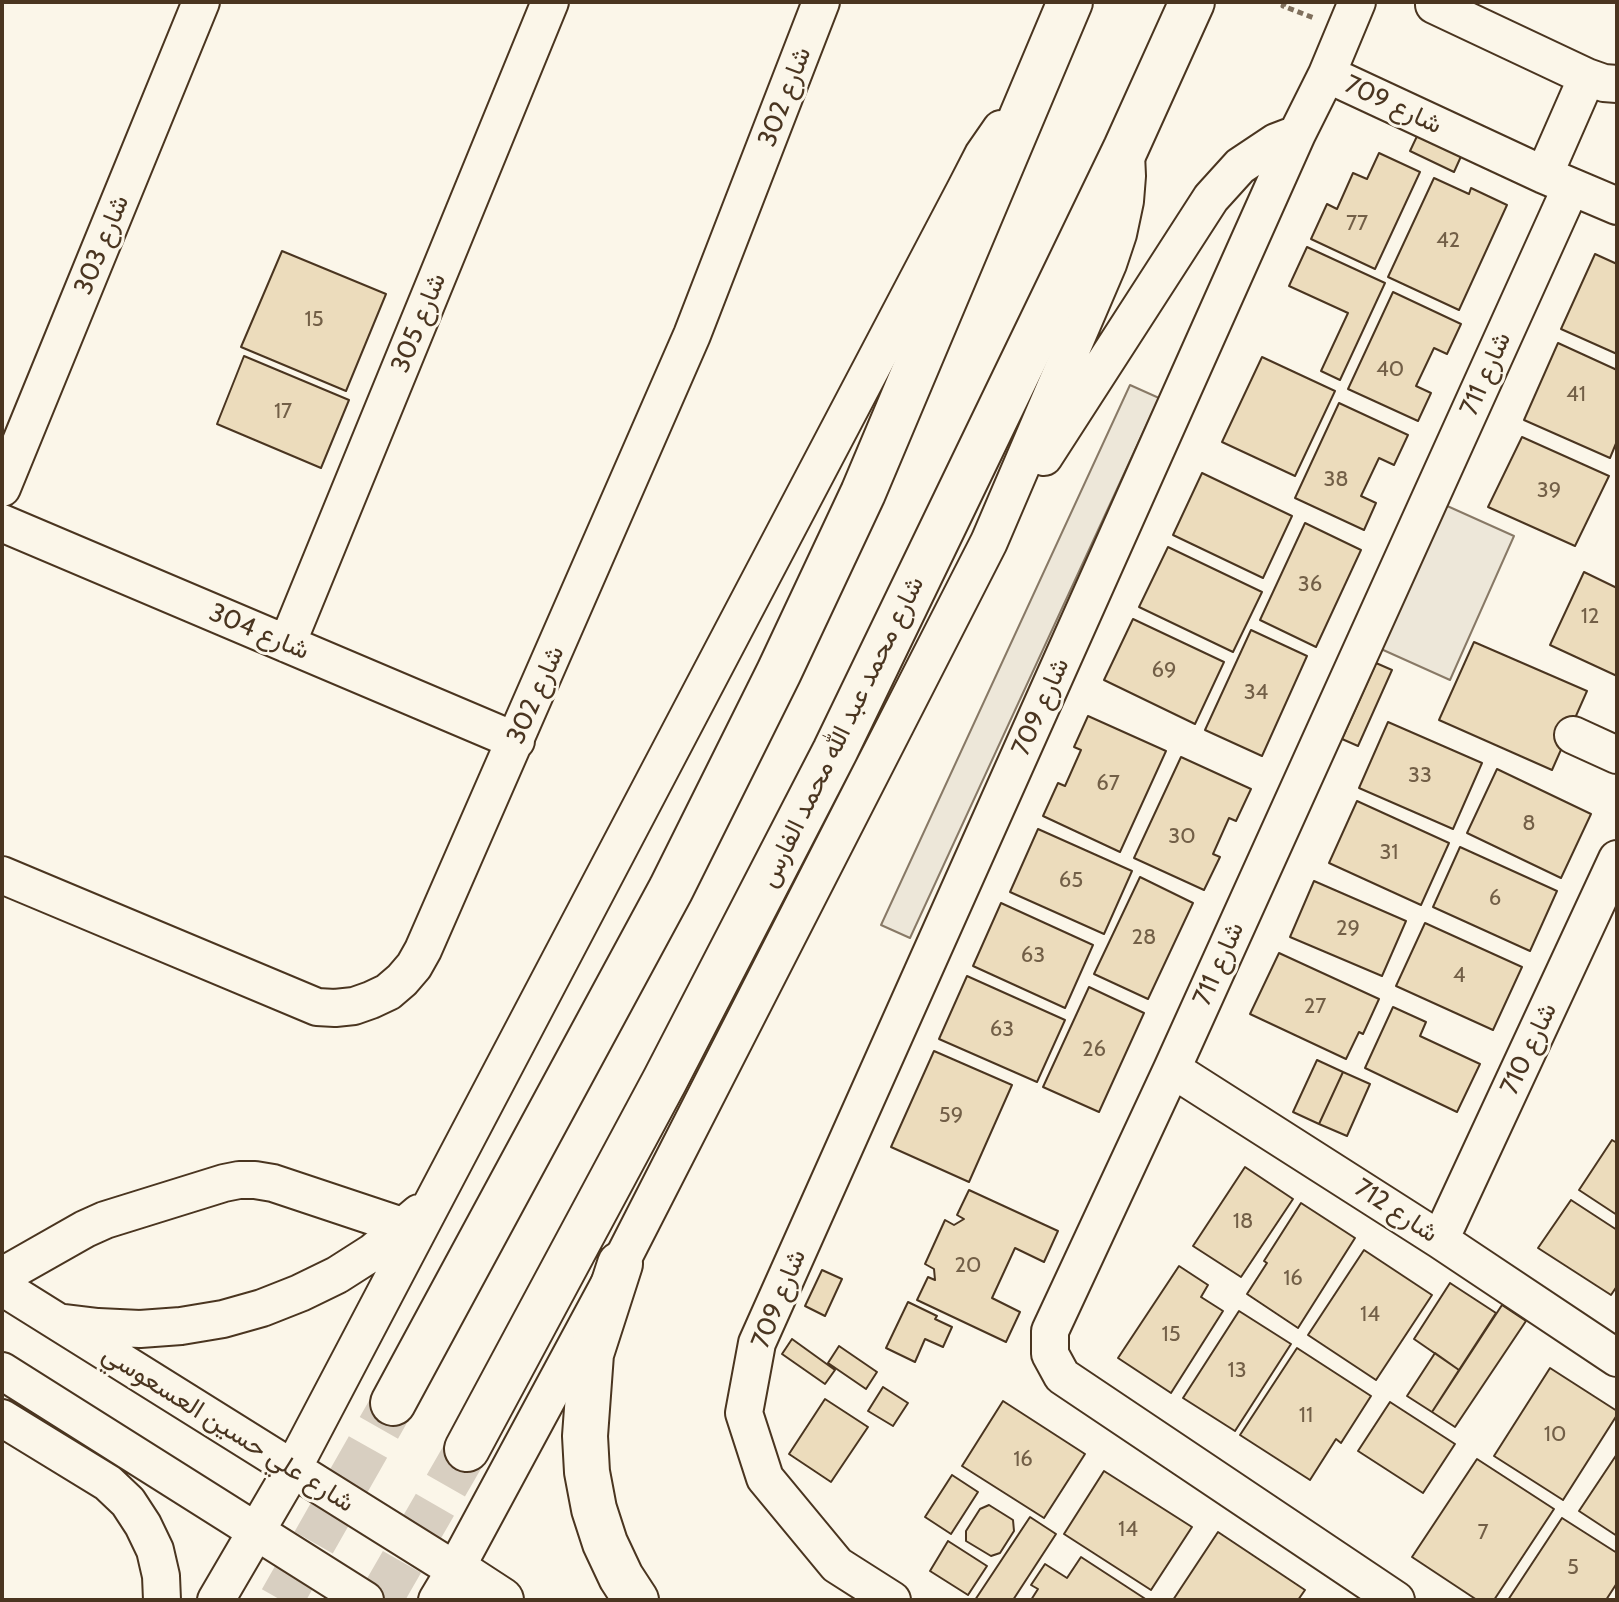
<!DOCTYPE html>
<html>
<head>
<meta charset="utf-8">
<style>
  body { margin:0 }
  #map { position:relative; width:1619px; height:1602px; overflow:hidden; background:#fbf6e9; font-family:Cabin,sans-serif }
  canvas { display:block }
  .frame { position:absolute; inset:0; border:4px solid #4a3520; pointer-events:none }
</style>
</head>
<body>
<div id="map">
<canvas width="1619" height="1602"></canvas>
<div class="frame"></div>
</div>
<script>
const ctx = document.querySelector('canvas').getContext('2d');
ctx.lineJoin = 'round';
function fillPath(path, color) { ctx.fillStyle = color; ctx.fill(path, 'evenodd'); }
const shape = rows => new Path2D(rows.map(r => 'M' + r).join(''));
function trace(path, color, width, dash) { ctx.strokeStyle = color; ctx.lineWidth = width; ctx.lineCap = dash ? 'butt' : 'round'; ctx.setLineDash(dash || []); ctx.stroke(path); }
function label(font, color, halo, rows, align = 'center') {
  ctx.font = font + ' Cabin,Vazirmatn,sans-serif'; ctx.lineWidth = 6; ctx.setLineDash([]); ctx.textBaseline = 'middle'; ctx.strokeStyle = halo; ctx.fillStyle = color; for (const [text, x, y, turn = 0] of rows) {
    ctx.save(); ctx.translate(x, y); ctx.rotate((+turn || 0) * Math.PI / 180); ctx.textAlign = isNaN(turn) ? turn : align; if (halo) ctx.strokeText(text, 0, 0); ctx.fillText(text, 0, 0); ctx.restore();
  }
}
const parking = shape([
  [1130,385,1159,398,910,938,881,925,1130,385],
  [1445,505,1514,536,1450,680,1381,649,1445,505]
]);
fillPath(parking, '#ede7d9');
trace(parking, '#887966', 2);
const building = shape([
  [1419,132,1463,152,1454,172,1410,151,1419,132],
  [1379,153,1420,172,1375,269,1311,239,1327,204,1337,209,1353,173,1367,179,1379,153],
  [1434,178,1469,194,1471,188,1507,205,1459,310,1388,277,1434,178],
  [1307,247,1385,283,1340,380,1321,371,1348,313,1289,286,1307,247],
  [282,251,386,294,346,391,241,347,282,251],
  [1595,254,1617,264,1617,354,1561,329,1595,254],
  [1393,292,1461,324,1447,354,1434,348,1416,386,1431,393,1418,421,1348,389,1393,292],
  [1558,343,1617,370,1617,441,1610,458,1524,420,1558,343],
  [244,356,349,400,321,468,217,424,244,356],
  [1262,357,1335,391,1295,476,1222,442,1262,357],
  [1339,403,1408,435,1394,465,1379,458,1361,496,1376,503,1364,530,1295,498,1339,403],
  [1522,437,1609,476,1575,546,1488,507,1522,437],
  [1202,473,1292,516,1263,578,1173,535,1202,473],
  [1305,523,1361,550,1316,647,1260,620,1305,523],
  [1168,547,1262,592,1233,652,1139,607,1168,547],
  [1584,572,1617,588,1617,676,1550,645,1584,572],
  [1133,619,1224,662,1195,724,1104,680,1133,619],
  [1251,630,1307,656,1262,756,1205,730,1251,630],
  [1474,642,1587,691,1552,770,1439,720,1474,642],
  [1376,663,1392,670,1358,746,1342,739,1376,663],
  [1088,716,1166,751,1120,852,1043,816,1058,783,1065,786,1081,750,1074,747,1088,716],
  [1388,722,1482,763,1453,829,1359,788,1388,722],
  [1181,757,1251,789,1236,821,1229,818,1213,854,1220,857,1204,890,1134,858,1181,757],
  [1497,769,1591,814,1561,878,1467,833,1497,769],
  [1357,801,1449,843,1421,905,1329,863,1357,801],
  [1038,829,1132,871,1104,934,1010,892,1038,829],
  [1460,847,1557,891,1530,951,1433,907,1460,847],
  [1140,877,1193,903,1148,999,1094,974,1140,877],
  [1314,881,1406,921,1382,976,1290,937,1314,881],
  [1001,903,1093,945,1065,1008,973,966,1001,903],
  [1425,923,1522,967,1493,1030,1396,986,1425,923],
  [1279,953,1379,999,1363,1034,1359,1032,1346,1059,1250,1014,1279,953],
  [967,976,1065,1020,1037,1082,939,1039,967,976],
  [1089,987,1144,1013,1099,1112,1043,1087,1089,987],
  [1393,1007,1426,1022,1420,1036,1480,1064,1457,1112,1365,1068,1393,1007],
  [934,1051,1012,1085,969,1182,891,1147,934,1051],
  [1317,1060,1343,1072,1319,1124,1293,1112,1317,1060],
  [1343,1072,1370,1084,1347,1136,1319,1124,1343,1072],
  [1612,1140,1617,1143,1617,1215,1579,1190,1612,1140],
  [1245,1167,1293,1199,1241,1277,1193,1246,1245,1167],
  [969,1190,1058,1231,1044,1262,1015,1248,992,1298,1020,1312,1006,1342,917,1300,928,1277,935,1280,934,1269,925,1264,945,1220,954,1225,964,1219,957,1215,969,1190],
  [1571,1200,1617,1230,1617,1286,1611,1295,1538,1248,1571,1200],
  [1301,1203,1355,1238,1298,1328,1247,1294,1267,1263,1264,1261,1301,1203],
  [1364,1250,1432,1295,1376,1380,1308,1335,1364,1250],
  [1179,1266,1208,1285,1201,1297,1223,1311,1171,1393,1118,1358,1179,1266],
  [822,1270,842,1279,825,1316,805,1306,822,1270],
  [1450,1283,1496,1313,1459,1370,1414,1339,1450,1283],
  [908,1302,937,1316,935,1319,952,1327,943,1347,925,1339,915,1362,886,1348,908,1302],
  [1502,1305,1526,1321,1455,1427,1432,1412,1502,1305],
  [1239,1311,1291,1344,1235,1431,1183,1398,1239,1311],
  [792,1339,835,1370,825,1384,782,1354,792,1339],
  [839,1346,877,1372,866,1389,828,1363,839,1346],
  [1297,1348,1371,1396,1341,1443,1336,1439,1310,1480,1240,1435,1297,1348],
  [1435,1353,1459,1370,1432,1412,1407,1396,1435,1353],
  [1550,1368,1617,1411,1617,1415,1563,1500,1494,1456,1550,1368],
  [883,1387,908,1403,893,1426,868,1411,883,1387],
  [825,1399,868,1427,831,1482,789,1454,825,1399],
  [1003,1401,1085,1454,1044,1518,962,1466,1003,1401],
  [1390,1402,1455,1444,1423,1493,1358,1451,1390,1402],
  [1617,1454,1617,1536,1579,1511,1617,1454],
  [1477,1459,1554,1509,1494,1600,1477,1600,1412,1557,1477,1459],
  [1104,1471,1192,1527,1151,1590,1064,1534,1104,1471],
  [952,1475,978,1492,951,1534,925,1517,952,1475],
  [989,1505,1013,1520,1014,1531,1000,1553,991,1556,966,1541,966,1531,980,1509,989,1505],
  [1030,1517,1056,1534,1013,1600,975,1600,1030,1517],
  [1562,1518,1617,1553,1617,1583,1606,1600,1508,1600,1562,1518],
  [1218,1532,1305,1590,1298,1600,1173,1600,1218,1532],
  [948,1541,987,1566,968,1595,930,1571,948,1541],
  [1081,1557,1147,1600,1031,1600,1038,1589,1031,1585,1045,1564,1067,1578,1081,1557]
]);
fillPath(building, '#ecdcbc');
trace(building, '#4a3520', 2);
trace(shape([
  [281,1600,393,1403],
  [380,1600,467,1449]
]), '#d8cfc1', 44, [44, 22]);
const minor = shape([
  [1434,5,1587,77,1604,83,1617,84],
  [1327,74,1357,2],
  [1544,175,1587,77],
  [1044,457,1211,198,1240,166,1276,142,1297,134],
  [2,488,201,2],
  [2,523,516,741],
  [287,644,550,2],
  [1573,735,1617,755],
  [2,875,317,1007,335,1008,354,1006,371,1000,388,992,402,980,414,966,423,950,692,335,821,2],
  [1172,1069,1440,1240,1617,1358],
  [1440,1240,1617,859],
  [2,1276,85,1229,105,1220,224,1183,239,1180,255,1180,273,1183,405,1227],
  [2,1287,455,1570],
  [65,1323,98,1327,140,1329,181,1326,223,1319,262,1308,300,1293,337,1275,373,1252,419,1213],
  [2,1371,365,1600],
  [2,1418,108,1483,128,1502,143,1525,155,1550,161,1576,162,1600],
  [216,1600,292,1470,966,188,983,155,1001,129],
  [437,1600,455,1570,620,1264,989,542,1108,264,1118,234,1125,201,1127,176,1126,154],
  [892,1600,837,1565,765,1478,744,1413,757,1343,1297,134,1327,74,1544,175,1617,206],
  [1396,1600,1062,1376,1050,1354,1050,1331,1172,1069,1571,187]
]);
const major = shape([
  [620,1264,591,1354,585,1436,587,1472,594,1509,605,1543,621,1577,636,1600],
  [393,1403,671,889,779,672,863,493,1070,2],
  [467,1449,665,1080,835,751,1126,148,1192,2],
  [455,1570,501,1600]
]);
trace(minor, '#4a3520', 40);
trace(major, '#4a3520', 48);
trace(shape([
  [1285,2,1283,6,1314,18]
]), '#7f6f5c', 5, [6, 4]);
trace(minor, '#fbf6e9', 36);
trace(major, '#fbf6e9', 44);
label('22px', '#725f47', null, [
  ["77",1357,224],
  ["42",1448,241],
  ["15",314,320],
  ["40",1390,370],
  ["41",1576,395],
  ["17",283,412],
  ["38",1336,480],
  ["39",1549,491],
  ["36",1310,585],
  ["12",1590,617],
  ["69",1164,671],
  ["34",1256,693],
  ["33",1420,776],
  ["67",1108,784],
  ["8",1529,824],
  ["30",1182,837],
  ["31",1389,853],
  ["65",1071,881],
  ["6",1495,899],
  ["29",1348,929],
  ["28",1144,938],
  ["63",1033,956],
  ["4",1459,976],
  ["27",1315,1007],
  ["63",1002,1030],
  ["26",1094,1050],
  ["59",951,1116],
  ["18",1243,1222],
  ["20",968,1266],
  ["16",1293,1279],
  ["14",1370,1315],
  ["15",1171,1335],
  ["13",1237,1371],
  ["11",1306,1416],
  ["10",1555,1435],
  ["16",1023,1460],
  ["14",1128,1530],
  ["7",1483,1533],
  ["5",1573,1568]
]);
label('26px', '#4a3520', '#fbf6e9', [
  ["شارع 302",785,97,-69],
  ["شارع 709",1393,105,25],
  ["شارع 303",102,245,-68],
  ["شارع 305",419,323,-68],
  ["شارع 711",1486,374,-66],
  ["شارع 304",259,632,23],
  ["شارع 302",536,695,-66],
  ["شارع 709",1041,707,-66],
  ["شارع محمد عبد الله محمد الفارس",842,732,-64],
  ["شارع 711",1219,964,-66],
  ["شارع 710",1529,1049,-65],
  ["شارع 712",1396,1211,33],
  ["شارع 709",779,1299,-68],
  ["شارع علي حسين العسعوسي",228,1429,32]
]);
</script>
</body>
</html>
